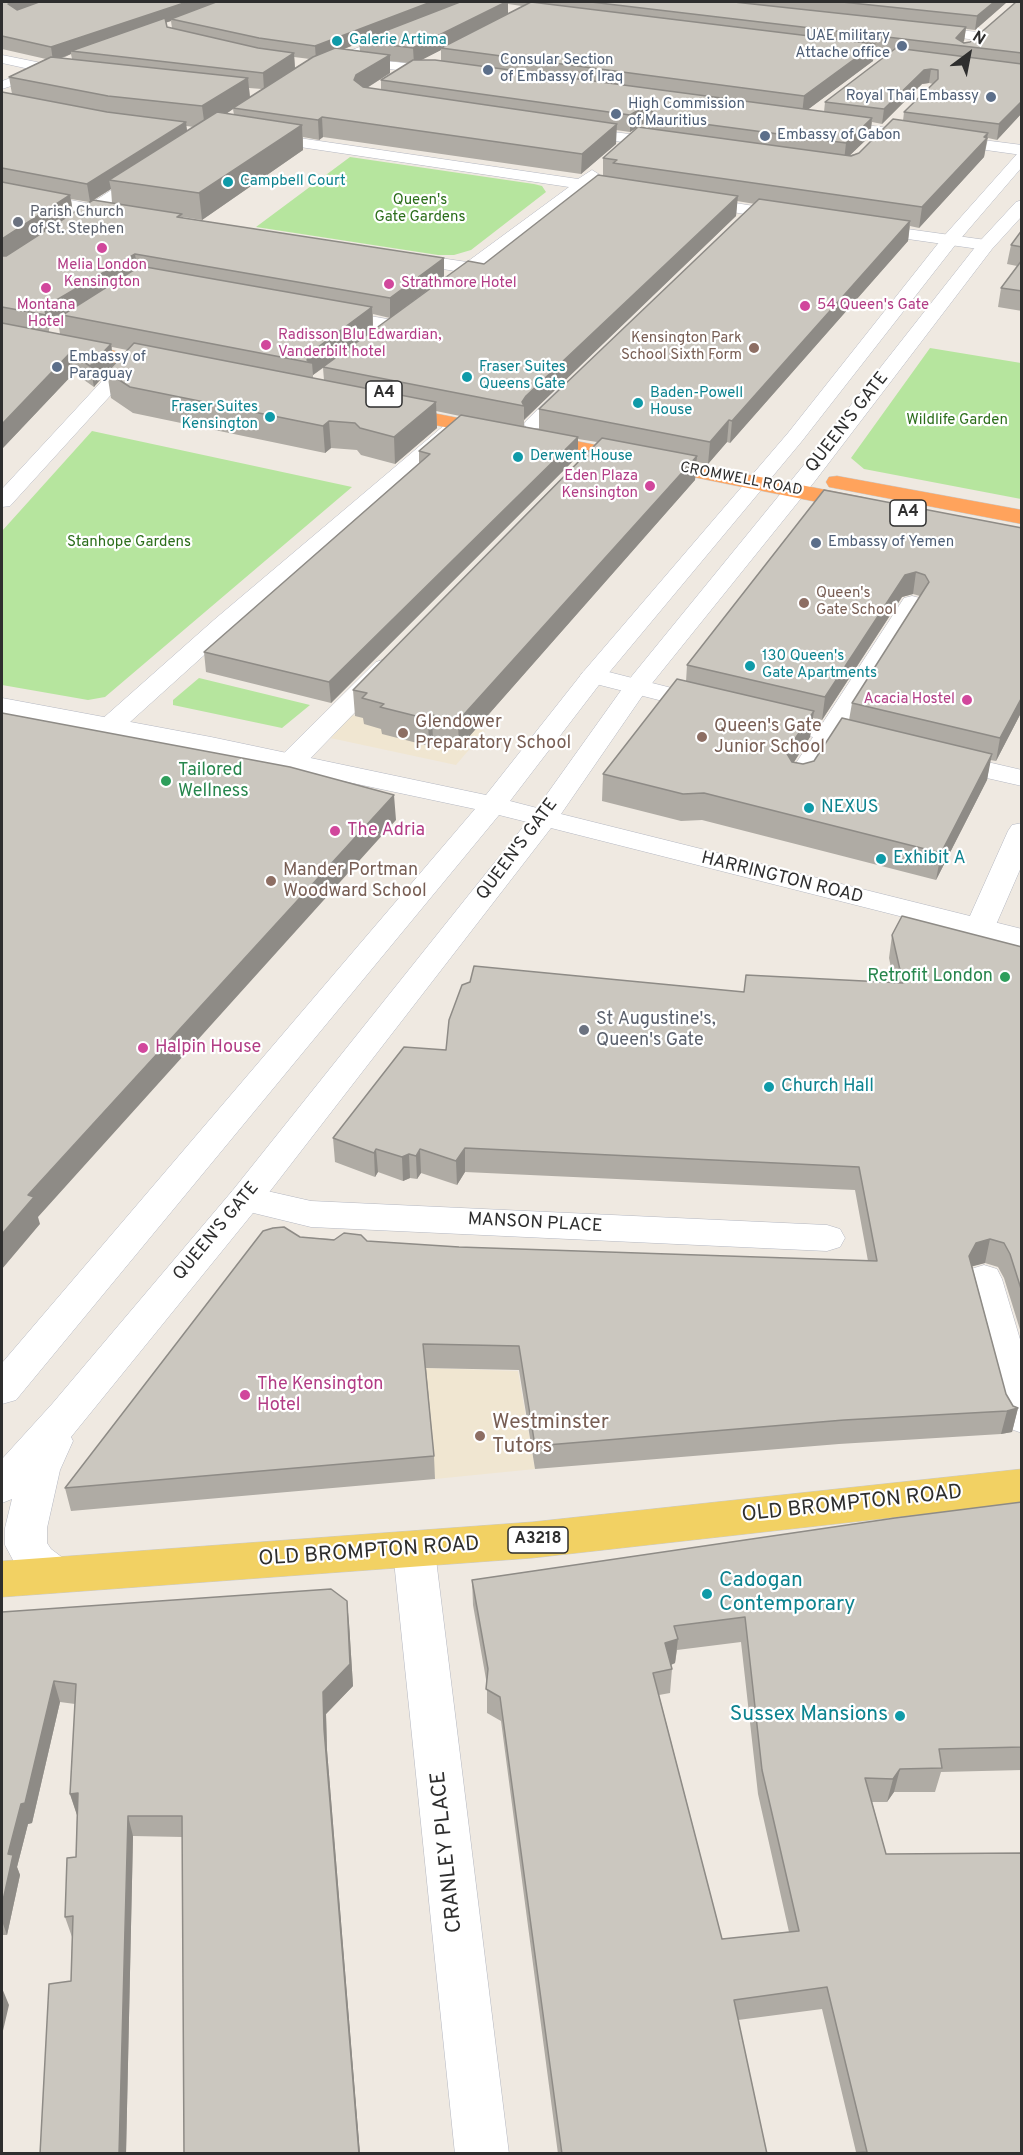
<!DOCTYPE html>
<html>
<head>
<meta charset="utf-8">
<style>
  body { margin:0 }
  #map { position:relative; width:1023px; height:2155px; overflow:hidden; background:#efe9e1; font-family:Overpass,sans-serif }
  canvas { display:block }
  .frame { position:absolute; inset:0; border:3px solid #2e2e2e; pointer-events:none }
  .north { position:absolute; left:939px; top:24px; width:60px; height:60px; -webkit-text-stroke:4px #fff; paint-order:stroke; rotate:32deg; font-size:16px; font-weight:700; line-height:24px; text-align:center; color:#2e2e2e }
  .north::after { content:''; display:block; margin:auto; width:21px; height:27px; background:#2e2e2e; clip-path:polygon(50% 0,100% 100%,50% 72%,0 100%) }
</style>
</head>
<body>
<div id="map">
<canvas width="1023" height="2155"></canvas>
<div class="frame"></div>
<div class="north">N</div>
</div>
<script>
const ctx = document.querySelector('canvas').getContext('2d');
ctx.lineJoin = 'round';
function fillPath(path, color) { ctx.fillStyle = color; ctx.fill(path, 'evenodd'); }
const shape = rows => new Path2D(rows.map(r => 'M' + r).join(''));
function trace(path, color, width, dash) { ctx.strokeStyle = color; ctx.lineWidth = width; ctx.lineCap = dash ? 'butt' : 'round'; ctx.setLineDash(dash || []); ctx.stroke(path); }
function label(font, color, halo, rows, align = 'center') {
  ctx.font = font + ' Overpass,sans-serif'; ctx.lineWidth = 4.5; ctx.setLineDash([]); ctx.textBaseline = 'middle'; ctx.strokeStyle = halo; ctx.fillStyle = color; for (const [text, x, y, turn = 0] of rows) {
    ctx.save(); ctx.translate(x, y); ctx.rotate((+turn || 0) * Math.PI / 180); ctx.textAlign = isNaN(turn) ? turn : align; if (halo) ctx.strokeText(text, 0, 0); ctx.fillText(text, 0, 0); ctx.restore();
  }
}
fillPath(shape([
  [343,713,369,719,420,715,485,731,456,765,321,736],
  [424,1368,518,1371,535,1469,435,1479]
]), '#f0e6d1');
fillPath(shape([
  [350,157,534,184,542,186,546,192,471,250,454,255,438,255,256,227],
  [930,348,1021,363,1021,499,864,469,851,458],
  [92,431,352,487,105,697,88,700,2,685,2,531],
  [199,678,310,705,282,728,173,705,173,700]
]), '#b6e59e');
const street = shape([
  [920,26,978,32,985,36,978,40,915,33,915,27,920,26],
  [830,45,1022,68,1022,76,825,52,825,46,830,45],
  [2,55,76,70,83,74,76,78,51,73,2,89,2,81,34,70,2,63,2,55],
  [345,57,446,67,453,71,446,75,340,64,340,58,345,57],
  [826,120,1022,145,1022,155,821,127,819,124,826,120],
  [573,127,670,139,678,144,670,149,568,134,566,131,573,127],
  [258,132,578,179,592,170,600,175,594,182,632,187,640,192,632,197,585,190,477,272,454,285,445,280,455,271,400,262,391,257,400,252,467,262,569,187,253,140,250,137,253,134,258,132],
  [2,187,123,210,131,215,123,220,2,197,2,187],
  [691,196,792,212,800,217,792,222,685,204,683,201,685,198,691,196],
  [864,223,986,240,995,245,986,250,858,232,856,228,858,224,864,223],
  [330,309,393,320,402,326,393,332,323,319,321,315,330,309],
  [132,354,139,356,142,360,139,364,10,506,2,507,2,489,125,356,132,354],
  [571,382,578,384,581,388,578,392,541,428,527,428,524,424,527,420,564,384,571,382],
  [454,421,461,423,464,427,461,431,233,629,119,732,110,734,101,732,97,726,101,720,215,619,447,423,454,421],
  [912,596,920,598,924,603,845,729,883,738,887,744,883,750,874,752,836,743,809,786,799,788,789,786,785,780,813,737,760,725,756,719,760,713,769,711,822,724,904,598,912,596],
  [385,659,394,662,398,667,394,672,301,768,291,770,281,768,278,762,281,756,376,662,385,659],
  [593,668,719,700,723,705,719,710,710,713,584,681,580,676,584,671,593,668],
  [944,752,1022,770,1022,786,934,766,931,760,934,754,944,752],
  [1022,823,1022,865,995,927,991,934,980,936,969,934,965,927,1008,831,1012,825,1022,823],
  [245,1186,311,1201,827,1225,840,1229,845,1238,840,1247,827,1251,311,1227,233,1208,227,1199,233,1190,245,1186],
  [984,1265,997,1269,1002,1279,1022,1346,1022,1433,1008,1428,1002,1417,966,1279,971,1269,984,1265],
  [414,1533,429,1538,435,1551,509,2154,455,2154,393,1551,399,1538,414,1533]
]);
const secondary = shape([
  [474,2,490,2,318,71,313,72,306,68,474,2],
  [1022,153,1022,167,956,244,802,441,602,681,510,801,537,808,627,682,799,471,980,241,1016,202,1022,200,1022,216,992,249,815,481,645,692,561,814,1022,929,1022,947,551,828,257,1208,71,1437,73,1441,60,1470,47,1528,47,1543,51,1549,67,1561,73,1574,67,1587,52,1592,37,1587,21,1575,5,1545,5,1528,12,1499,2,1503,2,1459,52,1404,233,1190,527,822,499,815,16,1400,2,1404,2,1363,475,809,211,753,2,714,2,698,211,737,486,795,584,671,788,433,944,236,1017,154,1022,153],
  [150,165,156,167,158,170,156,173,8,273,2,274,2,261,150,165]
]);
const primary = shape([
  [1022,1469,1022,1503,532,1558,2,1597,2,1561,532,1522,1022,1469]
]);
const highway = shape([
  [2,328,165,361,175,367,165,373,2,340,2,328],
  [392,405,862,497,870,499,873,504,870,509,862,511,385,415,382,411,385,407,392,405],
  [837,476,1022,510,1022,524,829,487,826,482,829,477,837,476]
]);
trace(street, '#b4b7c1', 1);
trace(secondary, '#b4b7c1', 1);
trace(primary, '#c9c9c9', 1);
trace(highway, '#c9c9c9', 1);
fillPath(street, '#fff');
fillPath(secondary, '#fff');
fillPath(primary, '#f2d163');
fillPath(highway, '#ffa35c');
fillPath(shape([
  [2,2,1007,2,975,30,966,29,964,41,962,42,964,43,970,42,1022,2,1022,113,997,140,988,138,984,157,919,228,910,226,908,241,730,443,727,442,708,464,697,462,695,480,459,748,433,741,429,746,382,734,381,729,364,724,363,718,355,716,353,690,597,442,578,439,578,456,331,703,206,672,204,652,419,463,419,451,460,416,436,411,437,428,395,464,361,455,357,450,331,448,325,453,133,413,111,398,107,372,127,350,112,347,94,387,74,373,2,449,2,92,12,94,9,77,46,59,2,49],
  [508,4,522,6,508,14],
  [171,21,172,28,167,27,166,22],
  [359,43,360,51,343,49],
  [441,50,441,61,420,60],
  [874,50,892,52,825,102,824,112,807,110,873,61],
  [71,54,72,59,61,58,65,57],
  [294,57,310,59,295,68],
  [390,61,409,63,381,80,381,90,367,88,390,73],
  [929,83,933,84,904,112,903,121,859,153,850,155,870,136,872,122,882,124,922,84],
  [249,88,262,89,250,97],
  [233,109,234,115,226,114],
  [643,124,651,129,603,158,603,176,484,264,373,330,373,314,390,318,444,278,444,258,183,218,183,217,202,220,303,150,303,137,319,140,323,137,581,174,616,144,616,130,630,132],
  [186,126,194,127,187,131],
  [111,189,112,203,94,200],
  [71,199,89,202,73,213],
  [737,201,755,204,539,409,539,430,524,427,524,420,525,418,736,216],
  [58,321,60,334,49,332,49,329,51,325],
  [323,368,324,380,313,378,313,375],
  [1022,230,1022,311,998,307,1001,288,1017,266,1007,264,1011,245],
  [1022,528,1022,711,996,761,990,760,987,780,936,880,702,820,681,821,602,801,603,774,686,682,687,665],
  [913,594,920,596,852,703,849,720,814,761,803,764,794,762,810,737,813,718,822,720,902,597],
  [892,935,1022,947,1022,1336,1004,1278,998,1267,985,1263,972,1266,1006,1394,1013,1406,1018,1408,1012,1432,1001,1434,839,1444,535,1469,519,1370,426,1368,434,1456,435,1479,71,1511,65,1488,300,1237,459,1247,868,1261,855,1190,465,1172,457,1185,421,1173,417,1179,410,1178,403,1181,378,1172,375,1177,335,1162,333,1138,446,1050,744,992,894,982,889,958],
  [1022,1502,1022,1770,941,1772,935,1792,894,1792,887,1802,872,1802,886,1854,1022,2154,856,2152,822,2009,738,2020,767,2154,558,2154,501,1721,487,1713,487,1685,473,1605,472,1580],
  [741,1642,758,1794,789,1932,722,1939,659,1695,670,1693,672,1669,671,1665,675,1663,677,1650],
  [2,1612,349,1623,353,1686,326,1714,327,1750,360,2154,184,2154,182,1837,133,1836,126,2154,40,2154,71,1981,72,1937,65,1917,76,1857,77,1815,70,1794,75,1704,60,1702,32,1823,28,1824,17,1867,20,1875,7,1935,3,1935,2,1941]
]), '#afaba4');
fillPath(shape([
  [15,2,51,2,10,18,8,4],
  [187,2,227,2,171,19,171,21,78,52,71,51,71,54,53,61,51,47],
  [431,2,464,2,359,41,359,43,316,60,315,46],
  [506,2,508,2,508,15,441,48,441,50,414,64,413,48],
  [994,2,1007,2,975,30,977,16],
  [966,27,964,41,959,46,956,38],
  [875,44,873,61,802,114,804,96],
  [294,53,295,69,264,90,263,73],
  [390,55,390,73,357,94,354,80,356,75],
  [931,69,929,83,922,84,882,124,884,109,924,70],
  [248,78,250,99,233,108,233,109,205,128,202,106],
  [1022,101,1022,113,997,140,999,124],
  [644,107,643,124,630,132,630,115],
  [322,117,323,137,319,140,318,120],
  [872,118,870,136,844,161,846,143],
  [186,122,188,139,109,180,111,189,90,202,87,184],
  [617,124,616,144,581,174,582,154],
  [302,125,303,150,202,220,199,193],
  [988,133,984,157,919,228,922,207],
  [70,195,73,213,2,260,2,239],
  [738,196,736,216,524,420,524,406,522,402,526,396],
  [910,221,908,241,730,443,732,421],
  [135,254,138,273,66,316,57,314,58,321,51,325,49,329,45,310,48,305],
  [444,258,444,278,390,318,390,298],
  [372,307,373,330,313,375,312,363,307,360,310,353],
  [111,344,114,364,94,387,90,366],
  [70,353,74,373,2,449,2,424],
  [436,402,437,428,395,464,394,437],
  [729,420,727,442,708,464,710,442],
  [329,421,331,448,325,453,323,426],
  [578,437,578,456,331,703,329,682],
  [697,456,695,480,459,748,458,721],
  [916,572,913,594,902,597,822,720,825,697,905,575],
  [1022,697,1022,711,996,761,1000,738],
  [814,711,810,737,783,779,786,752],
  [432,715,433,741,429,746,428,719],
  [992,754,987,780,936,880,941,853],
  [394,795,396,820,38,1217,40,1224,2,1269,2,1234,28,1195],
  [465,1148,465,1172,457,1185,456,1161],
  [376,1149,378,1172,375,1177,374,1153],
  [420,1149,421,1173,417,1179,416,1156],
  [409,1154,410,1178,403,1181,402,1157],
  [990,1239,985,1263,970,1267,969,1256,976,1243],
  [1018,1408,1012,1432,1001,1434,1007,1411],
  [347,1601,349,1623,353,1686,326,1714,327,1750,360,2154,359,2154,324,1729,323,1692],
  [678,1639,675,1663,663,1668,665,1643],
  [54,1681,60,1702,32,1823,28,1824,17,1867,20,1875,7,1935,2,1921,2,1905,8,1854],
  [900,1769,894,1792,887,1802,893,1779],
  [78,1793,77,1815,70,1794],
  [128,1816,133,1836,126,2154,119,2154],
  [2,1988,9,2005,2,2035]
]), '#8e8b86');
const building = shape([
  [2,2,15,2,8,4,17,10,39,2,187,2,51,47,2,36,2,2],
  [216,2,431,2,315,46,259,38,171,19,216,2],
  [460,2,506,2,413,48,359,41,460,2],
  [531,2,875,44,804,96,441,48,531,2],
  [591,2,734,2,966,27,956,38,964,43,970,42,1016,2,1022,2,1022,53,591,2],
  [842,2,994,2,977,16,842,2],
  [165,18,167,27,258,48,294,53,263,73,71,51,165,18],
  [335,48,390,55,356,75,354,80,363,87,617,124,582,154,322,117,318,120,233,108,313,57,335,48],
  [896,48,1022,64,1022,101,999,124,904,112,938,79,938,70,931,69,924,70,884,109,825,102,896,48],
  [51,57,248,78,202,106,108,96,9,77,51,57],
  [413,60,435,60,872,118,846,143,651,117,654,113,644,107,630,115,381,80,413,60],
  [2,92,107,112,186,122,87,184,2,168,2,92],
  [217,112,302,125,199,193,109,180,217,112],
  [893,119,988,133,984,137,987,138,922,207,613,163,617,160,603,158,638,127,851,156,859,153,893,119],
  [598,175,738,196,526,396,522,402,524,406,323,367,468,261,484,264,598,175],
  [2,182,70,195,2,239,2,182],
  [759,199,910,221,732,421,729,420,710,442,539,409,759,199],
  [93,200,182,214,177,217,444,258,390,298,135,254,48,305,45,310,46,315,2,307,2,256,6,256,93,200],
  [1022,230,1022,247,1011,245,1022,230],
  [1022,260,1022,291,1001,288,1022,260],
  [140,266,372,307,310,353,307,360,312,363,57,314,64,314,140,266],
  [2,323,111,344,90,366,70,353,2,424,2,323],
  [134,343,436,402,394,437,360,428,355,423,329,421,323,426,130,387,107,372,134,343],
  [461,415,578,437,329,682,204,652,430,454,419,451,461,415],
  [602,438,697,456,458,721,432,715,428,719,380,707,384,704,362,698,367,693,353,690,602,438],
  [824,490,1022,528,1022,697,1000,738,852,703,929,582,925,575,916,572,905,575,825,697,687,665,824,490],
  [677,679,814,711,786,752,792,762,803,764,814,761,842,718,992,754,941,853,704,793,683,794,603,774,677,679],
  [2,713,290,767,394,795,28,1195,34,1197,2,1234,2,713],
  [902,916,1022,947,1022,1292,1010,1254,1004,1243,990,1239,976,1243,969,1256,1006,1394,1013,1406,1018,1408,1007,1411,844,1420,535,1446,519,1346,423,1344,434,1456,65,1488,263,1231,273,1228,284,1227,300,1237,334,1240,344,1233,361,1235,367,1241,459,1247,877,1261,859,1167,465,1148,456,1161,420,1149,416,1156,409,1154,402,1157,376,1149,374,1153,333,1138,404,1047,446,1050,449,1020,462,985,470,982,474,966,744,992,746,975,903,983,892,935,902,916],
  [1022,1502,1022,1747,939,1749,942,1768,900,1769,893,1779,865,1778,886,1854,1022,1853,1022,2154,835,2154,867,2152,827,1987,734,2000,767,2154,562,2154,500,1697,486,1689,488,1669,472,1580,895,1518,1022,1502],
  [745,1617,762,1770,799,1931,722,1939,653,1673,672,1669,665,1643,678,1639,674,1626,745,1617],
  [331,1589,347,1601,350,1664,323,1692,324,1729,359,2154,184,2154,182,1816,128,1816,119,2154,40,2154,49,1984,71,1981,73,1916,65,1917,67,1858,76,1857,78,1793,70,1794,76,1684,54,1681,25,1803,21,1804,8,1854,13,1855,2,1905,2,1612,331,1589]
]);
fillPath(building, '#cbc7bf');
trace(building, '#8e8b86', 1.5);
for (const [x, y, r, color] of [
  [337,41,6,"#0f9aa8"],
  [902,46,6,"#5c6f8a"],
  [488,70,6,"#5c6f8a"],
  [991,97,6,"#5c6f8a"],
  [616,114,6,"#5c6f8a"],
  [765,136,6,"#5c6f8a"],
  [228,182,6,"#0f9aa8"],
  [18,222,6,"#6b7280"],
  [102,248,6,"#d1479c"],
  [389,284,6,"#d1479c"],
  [46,288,6,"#d1479c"],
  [805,306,6,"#d1479c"],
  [266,345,6,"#d1479c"],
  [754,348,6,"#8d6e63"],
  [57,367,6,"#5c6f8a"],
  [467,377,6,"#0f9aa8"],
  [638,403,6,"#0f9aa8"],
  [270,417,6,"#0f9aa8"],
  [518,457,6,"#0f9aa8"],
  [650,486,6,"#d1479c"],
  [816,543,6,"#5c6f8a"],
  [804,603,6,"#8d6e63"],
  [750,666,6,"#0f9aa8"],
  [967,700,6,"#d1479c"],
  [403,733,6,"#8d6e63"],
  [702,737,6,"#8d6e63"],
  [166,781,6,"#2e9e5b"],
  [809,808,6,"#0f9aa8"],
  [335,831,6,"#d1479c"],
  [881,859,6,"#0f9aa8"],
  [271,881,6,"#8d6e63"],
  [1005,977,6,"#2e9e5b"],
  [584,1030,6,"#6b7280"],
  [143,1048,6,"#d1479c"],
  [769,1087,6,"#0f9aa8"],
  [245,1395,6,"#d1479c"],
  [480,1436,6,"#8d6e63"],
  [707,1594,6,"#0f9aa8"],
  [900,1716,6,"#0f9aa8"]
]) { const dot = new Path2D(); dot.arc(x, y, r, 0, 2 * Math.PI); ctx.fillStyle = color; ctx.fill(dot); trace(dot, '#fff', 2); }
label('15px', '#4e5e75', '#fff', [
  ["UAE military",890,37,"right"],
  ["Attache office",890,54,"right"],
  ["Consular Section",500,61],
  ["of Embassy of Iraq",500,78],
  ["Royal Thai Embassy",979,97,"right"],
  ["High Commission",628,105],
  ["of Mauritius",628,122],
  ["Embassy of Gabon",777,136],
  ["Embassy of",69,358],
  ["Paraguay",69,375],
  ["Embassy of Yemen",828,543]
], 'left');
label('15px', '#0d838f', '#fff', [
  ["Galerie Artima",349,41],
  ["Campbell Court",240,182],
  ["Fraser Suites",479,368],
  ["Queens Gate",479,385],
  ["Baden-Powell",650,394],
  ["House",650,411],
  ["Fraser Suites",258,408,"right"],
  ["Kensington",258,425,"right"],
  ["Derwent House",530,457],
  ["130 Queen's",762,657],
  ["Gate Apartments",762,674]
], 'left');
label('15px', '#2c6e1b', '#fff', [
  ["Queen's",420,201],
  ["Gate Gardens",420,218],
  ["Wildlife Garden",957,421],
  ["Stanhope Gardens",129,543]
]);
label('15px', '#5b616d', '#fff', [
  ["Parish Church",30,213],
  ["of St. Stephen",30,230]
], 'left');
label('15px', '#b23c85', '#fff', [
  ["Melia London",102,266,"center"],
  ["Kensington",102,283,"center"],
  ["Strathmore Hotel",401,284],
  ["Montana",46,306,"center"],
  ["Hotel",46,323,"center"],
  ["54 Queen's Gate",817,306],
  ["Radisson Blu Edwardian,",278,336],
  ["Vanderbilt hotel",278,353],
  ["Eden Plaza",638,477,"right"],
  ["Kensington",638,494,"right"],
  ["Acacia Hostel",955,700,"right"]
], 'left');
label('15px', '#785e54', '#fff', [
  ["Kensington Park",742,339],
  ["School Sixth Form",742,356],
  ["Queen's",816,594,"left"],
  ["Gate School",816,611,"left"]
], 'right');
label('15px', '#2e2e2e', '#fff', [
  ["CROMWELL ROAD",741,480,11]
]);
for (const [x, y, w] of [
  [384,394,36],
  [908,513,36],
  [538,1540,60]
]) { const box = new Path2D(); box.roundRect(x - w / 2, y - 13, w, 26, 4.5); ctx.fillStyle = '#fff'; ctx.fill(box); trace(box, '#2e2e2e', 1.5); }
label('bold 16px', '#2e2e2e', null, [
  ["A4",384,394],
  ["A4",908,513],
  ["A3218",538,1540]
]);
label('18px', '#2e2e2e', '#fff', [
  ["QUEEN'S GATE",848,423,-52],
  ["QUEEN'S GATE",518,850,-53],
  ["HARRINGTON ROAD",782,879,14],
  ["MANSON PLACE",535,1224,3],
  ["QUEEN'S GATE",217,1232,-50]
]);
label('18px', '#785e54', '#fff', [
  ["Glendower",415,723],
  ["Preparatory School",415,744],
  ["Queen's Gate",714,727],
  ["Junior School",714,748],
  ["Mander Portman",283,871],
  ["Woodward School",283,892]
], 'left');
label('18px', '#27864d', '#fff', [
  ["Tailored",178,771],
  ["Wellness",178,792],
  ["Retrofit London",993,977,"right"]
], 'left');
label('18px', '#0d838f', '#fff', [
  ["NEXUS",821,808],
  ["Exhibit A",893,859],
  ["Church Hall",781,1087]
], 'left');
label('18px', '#b23c85', '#fff', [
  ["The Adria",347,831],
  ["Halpin House",155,1048],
  ["The Kensington",257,1385],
  ["Hotel",257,1406]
], 'left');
label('18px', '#5b616d', '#fff', [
  ["St Augustine's,",596,1020],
  ["Queen's Gate",596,1041]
], 'left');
label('21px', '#785e54', '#fff', [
  ["Westminster",492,1424],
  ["Tutors",492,1448]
], 'left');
label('21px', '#2e2e2e', '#fff', [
  ["OLD BROMPTON ROAD",852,1505,-6],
  ["OLD BROMPTON ROAD",369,1553,-4],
  ["CRANLEY PLACE",448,1852,-96]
]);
label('21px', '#0d838f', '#fff', [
  ["Cadogan",719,1582],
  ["Contemporary",719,1606],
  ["Sussex Mansions",888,1716,"right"]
], 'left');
</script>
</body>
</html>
